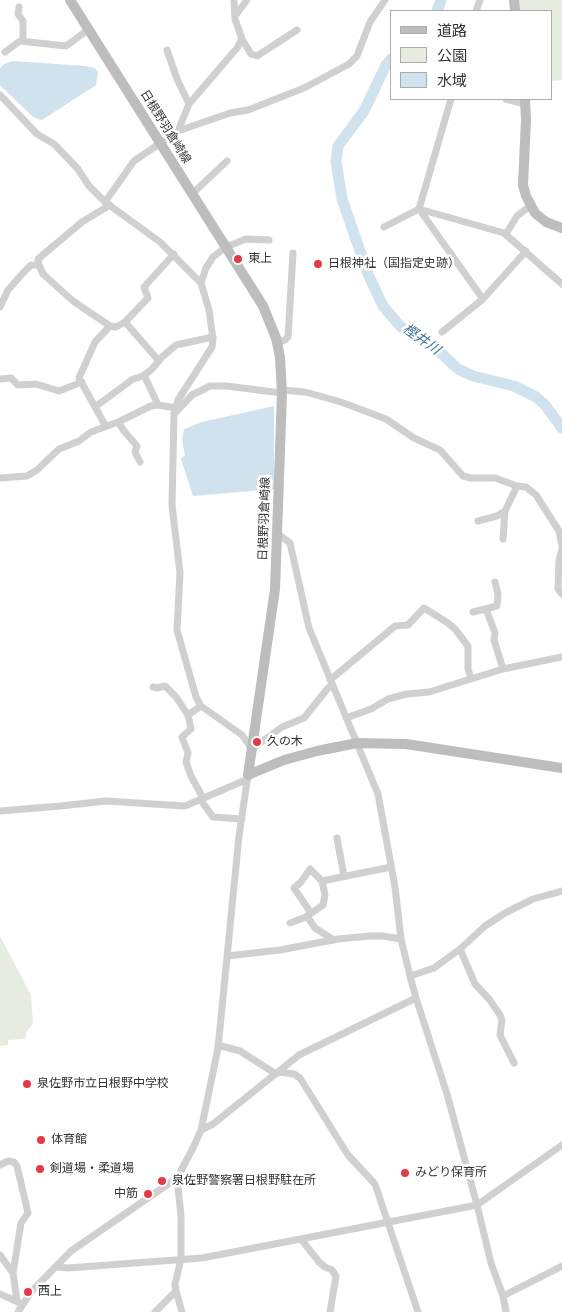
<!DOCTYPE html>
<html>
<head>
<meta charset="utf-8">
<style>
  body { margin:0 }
  #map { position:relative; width:562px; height:1312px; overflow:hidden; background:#fff; font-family:"Roboto Condensed","Noto Sans JP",sans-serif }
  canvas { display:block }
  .legend { position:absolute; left:390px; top:10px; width:162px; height:90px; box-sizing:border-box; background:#fff; border:1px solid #adadad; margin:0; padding:6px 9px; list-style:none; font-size:15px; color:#333 }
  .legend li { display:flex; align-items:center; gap:10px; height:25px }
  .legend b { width:25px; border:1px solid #adadad }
</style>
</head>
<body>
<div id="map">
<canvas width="562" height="1312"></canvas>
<ul class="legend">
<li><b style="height:6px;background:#bdbdbd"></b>道路</li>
<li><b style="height:14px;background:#e6ecdf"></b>公園</li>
<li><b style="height:14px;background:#cfe2ee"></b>水域</li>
</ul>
</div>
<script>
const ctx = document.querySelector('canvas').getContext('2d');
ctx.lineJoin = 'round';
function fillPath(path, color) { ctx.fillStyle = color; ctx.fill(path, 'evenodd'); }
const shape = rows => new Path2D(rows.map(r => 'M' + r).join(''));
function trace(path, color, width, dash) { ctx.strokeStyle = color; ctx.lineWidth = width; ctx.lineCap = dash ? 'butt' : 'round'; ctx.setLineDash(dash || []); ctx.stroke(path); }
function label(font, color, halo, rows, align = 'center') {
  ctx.font = font + ' "Roboto Condensed","Noto Sans JP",sans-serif'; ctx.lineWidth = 5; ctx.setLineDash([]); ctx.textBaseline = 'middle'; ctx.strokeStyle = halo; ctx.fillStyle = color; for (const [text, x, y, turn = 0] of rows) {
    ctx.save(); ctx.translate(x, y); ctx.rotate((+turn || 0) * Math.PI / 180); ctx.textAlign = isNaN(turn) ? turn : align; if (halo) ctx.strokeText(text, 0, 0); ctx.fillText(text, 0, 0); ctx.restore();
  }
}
fillPath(shape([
  [517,0,562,0,562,80,551,81,551,11,519,11],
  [0,936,31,995,33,1024,27,1031,25,1039,8,1040,8,1045,0,1046]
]), '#e6ecdf');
fillPath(shape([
  [13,61,85,66,95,68,98,72,96,85,42,120,38,119,32,116,0,85,0,68,4,64],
  [274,406,274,489,193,496,181,459,185,455,182,440,184,429,202,422]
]), '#cfe2ee');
trace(shape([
  [437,11,441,0],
  [391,59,386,65,364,111,338,146,336,161,342,199,368,274,383,306,401,327,428,341,458,369,473,376,514,386,536,397,545,405,562,428]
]), '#cfe2ee', 11);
trace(shape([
  [19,7,18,14,23,21,23,41],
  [476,11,480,0],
  [235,16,247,0],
  [242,39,251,54,257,56,297,30],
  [5,52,20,41,66,46,89,29],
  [0,95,37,134,54,144,78,169,89,186,105,202,160,242,201,283],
  [451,99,419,209,483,299],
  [506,99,525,104],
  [189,104,237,48,242,39,235,19,234,0],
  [178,131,230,113,248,110,304,88,349,64,357,56,370,22,385,0],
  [192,194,227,161],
  [105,202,134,161,178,131,189,104,177,79,167,50],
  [384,227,419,209,504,233,562,284],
  [506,234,517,216,530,206],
  [269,240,246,239,226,247,213,257,206,268,201,283,209,310,213,339,212,347,178,400,174,413,172,505,180,573,177,630,196,697,201,706,242,735,252,749,282,727,304,718,328,688,332,685],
  [39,265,38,259,82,222,110,205],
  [0,307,8,290,23,273,31,265,39,265,43,274,73,301,110,326,95,342,79,378,105,425],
  [125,322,159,361],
  [110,326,116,327,125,322,148,298,144,287,174,254],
  [442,332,483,299,526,251],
  [277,342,285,340,288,337,293,253],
  [144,375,158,405],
  [0,379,11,378,18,385,36,384,59,391,82,382],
  [282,390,305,392,341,402,386,419,414,438,440,450,463,476,471,478,495,478,517,486,526,487,536,495,559,531,562,546],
  [95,407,133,379,143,376,152,369,162,357,176,345,213,337],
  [175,413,192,395,210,386,226,386,282,393],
  [118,422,124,431,137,446,135,452,140,462],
  [0,478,27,476,37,470,59,449,79,441,91,432,118,422,151,406,158,405,176,408],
  [478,521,497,516,505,511,517,486],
  [277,533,290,543,309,628,378,794,395,887,401,939,410,976,416,998,447,1094,477,1205,491,1263,503,1296,506,1312],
  [503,539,505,511],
  [562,549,559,560,558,589,562,594],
  [486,609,495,633,494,640,503,669],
  [473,612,497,606,498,594,495,582],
  [330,680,395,626,408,625,424,608,448,623,455,629,468,646,468,669,471,678],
  [153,687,157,688,165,686,176,697,188,715,191,729,182,737,188,753,186,762,191,776,203,798],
  [188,715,201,706],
  [346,718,371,709,388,699,407,694,429,692,503,669,562,657],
  [200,799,213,817,242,819],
  [0,811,61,806,106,801,185,806,248,779],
  [337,838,344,876],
  [311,913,294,888,301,882,310,869,322,881],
  [307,916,315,928,334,940],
  [290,923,306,917,323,905,325,895,322,881,391,867],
  [460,949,475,984,489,999,500,1015,502,1020,500,1035,514,1063],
  [227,956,280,950,338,939,370,936,383,936,401,939],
  [410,976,434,968,460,949,485,926,505,913,533,899,562,891],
  [218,1045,240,1051,276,1074],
  [278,1072,294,1074,300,1078,348,1155,375,1184,418,1312],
  [201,1130,213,1124,299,1055,416,998],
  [0,1165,8,1161,14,1162,17,1166,28,1213,21,1223,13,1273],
  [177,1178,181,1216,181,1259,175,1284,176,1291,182,1312],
  [301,1239,319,1262,325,1267,332,1270,336,1276,330,1312],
  [0,1255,13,1273,17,1301],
  [57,1267,68,1268,202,1258,477,1205,562,1145],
  [0,1294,20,1303],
  [503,1296,562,1266],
  [18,1312,31,1292,71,1251,177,1178,193,1148,201,1130,218,1048,239,836,248,775],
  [155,1312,176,1291]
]), '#d0d0d0', 7);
trace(shape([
  [70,0,263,306,276,338,280,357,282,393,275,589,248,775],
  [514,0,515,11],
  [525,99,526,120,523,185,526,196,535,213,546,222,562,228],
  [248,775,284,760,317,751,357,743,406,744,562,768]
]), '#bdbdbd', 10);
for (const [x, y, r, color] of [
  [238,259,5,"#e63946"],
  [318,264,5,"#e63946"],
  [257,742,5,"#e63946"],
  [27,1084,5,"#e63946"],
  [41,1140,5,"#e63946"],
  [40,1169,5,"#e63946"],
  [405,1173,5,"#e63946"],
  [162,1181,5,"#e63946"],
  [148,1194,5,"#e63946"],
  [28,1292,5,"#e63946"]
]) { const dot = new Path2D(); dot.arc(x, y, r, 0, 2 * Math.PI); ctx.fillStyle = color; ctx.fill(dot); trace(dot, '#fff', 2); }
label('12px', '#333', '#fff', [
  ["日根野羽倉崎線",165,127,58],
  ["日根野羽倉崎線",265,519,-88]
]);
label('12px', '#333', '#fff', [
  ["東上",248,259],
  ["日根神社（国指定史跡）",328,264],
  ["久の木",267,742],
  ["泉佐野市立日根野中学校",37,1084],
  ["体育館",51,1140],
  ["剣道場・柔道場",50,1169],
  ["みどり保育所",415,1173],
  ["泉佐野警察署日根野駐在所",172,1181],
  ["中筋",138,1194,"right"],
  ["西上",38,1292]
], 'left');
label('italic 14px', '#3f7597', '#fff', [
  ["樫井川",421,340,35]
]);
</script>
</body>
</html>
